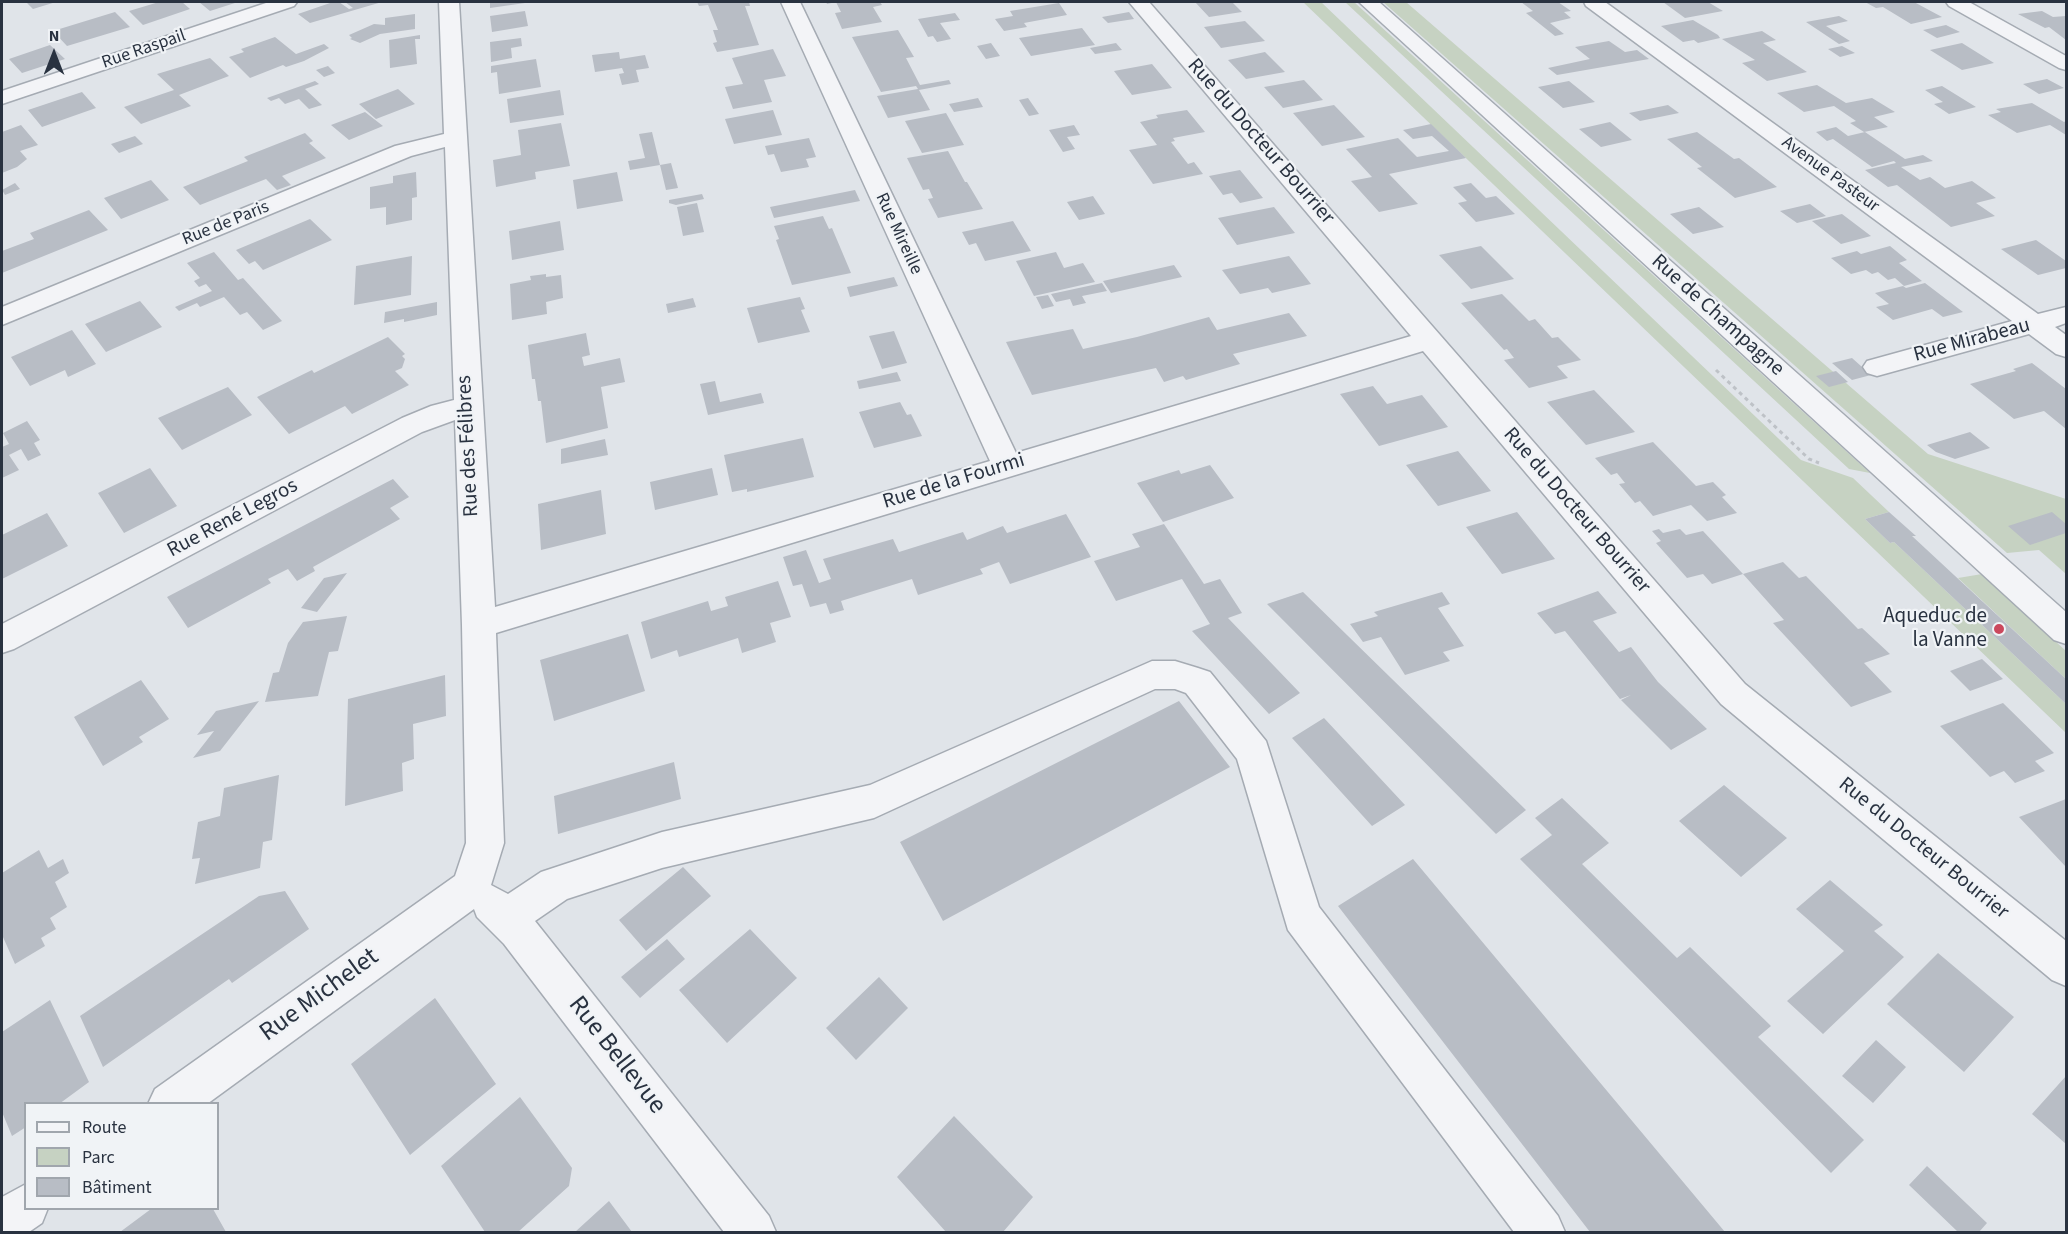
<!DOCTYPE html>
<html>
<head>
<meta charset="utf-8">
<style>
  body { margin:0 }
  #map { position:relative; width:2068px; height:1234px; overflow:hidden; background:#e0e4e9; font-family:"Source Sans 3",sans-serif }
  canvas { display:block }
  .frame { position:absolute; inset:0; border:3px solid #293240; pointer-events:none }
  .legend { position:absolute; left:24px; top:1102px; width:195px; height:108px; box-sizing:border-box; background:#f0f3f6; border:2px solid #a0a6ad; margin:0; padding:8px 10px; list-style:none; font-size:18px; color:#293240 }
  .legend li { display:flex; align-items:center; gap:12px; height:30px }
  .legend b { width:30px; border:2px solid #a0a6ad }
  .north { position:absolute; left:24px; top:24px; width:60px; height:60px; -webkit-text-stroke:4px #f0f3f6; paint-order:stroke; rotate:0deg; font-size:16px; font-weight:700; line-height:24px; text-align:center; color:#293240 }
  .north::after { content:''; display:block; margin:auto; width:21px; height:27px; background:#293240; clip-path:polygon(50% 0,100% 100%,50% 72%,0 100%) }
</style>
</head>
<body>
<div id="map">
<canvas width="2068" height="1234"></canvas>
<div class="frame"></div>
<ul class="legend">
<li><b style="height:8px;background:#f3f4f7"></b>Route</li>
<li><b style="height:16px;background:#c6d2c2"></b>Parc</li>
<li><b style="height:16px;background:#b8bdc5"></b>Bâtiment</li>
</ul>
<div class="north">N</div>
</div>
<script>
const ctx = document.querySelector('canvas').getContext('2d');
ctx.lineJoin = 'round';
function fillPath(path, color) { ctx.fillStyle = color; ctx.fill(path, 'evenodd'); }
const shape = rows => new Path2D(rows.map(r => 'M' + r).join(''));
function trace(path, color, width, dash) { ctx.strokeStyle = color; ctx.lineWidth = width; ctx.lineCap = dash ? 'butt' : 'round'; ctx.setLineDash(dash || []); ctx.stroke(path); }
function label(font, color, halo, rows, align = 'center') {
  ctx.font = font + ' "Source Sans 3",sans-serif'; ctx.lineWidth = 4.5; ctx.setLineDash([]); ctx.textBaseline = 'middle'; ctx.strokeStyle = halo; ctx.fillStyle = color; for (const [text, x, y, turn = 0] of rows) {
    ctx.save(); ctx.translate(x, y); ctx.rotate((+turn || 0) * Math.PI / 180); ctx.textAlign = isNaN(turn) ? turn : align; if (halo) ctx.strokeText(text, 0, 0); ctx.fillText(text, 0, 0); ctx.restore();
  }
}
fillPath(shape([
  [1303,2,1321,2,1801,460,1853,478,1889,512,1865,519,1890,543,1894,542,2066,704,2066,733],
  [1345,2,1354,2,1870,473,1849,469],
  [1383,2,1406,2,1928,454,2066,499,2066,574,2039,550,2007,553],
  [1982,574,2066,651,2066,679,1958,578]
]), '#c6d2c2');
fillPath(shape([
  [34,2,56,2,33,9,27,3],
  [159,2,182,2,190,9,143,25,129,11],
  [199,2,238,2,210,11],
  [333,2,339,2,349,9,353,8,345,2,382,2,310,23,298,14],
  [490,2,524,2,525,3,490,8],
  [697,2,749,2,750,6,745,6,759,45,717,52,713,43,717,42,713,30,718,30,708,5,699,6],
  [826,2,880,2,882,5,873,7,882,22,842,29,835,13,841,12,836,2,827,4],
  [1195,2,1232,2,1242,12,1209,17],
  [1521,2,1558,2,1571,11,1564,12,1571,18,1550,23,1564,34,1555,36,1526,13,1533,11],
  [1663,2,1708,2,1723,11,1685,18],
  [1865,2,1914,2,1942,17,1911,24,1883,7,1876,8],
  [1059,3,1067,15,1024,23,1027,27,1004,31,995,19,1013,16,1010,11],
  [525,11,528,26,492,32,490,16],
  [2042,11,2053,17,2066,16,2066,40,2049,27,2045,28,2018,14],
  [115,12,130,27,67,46,53,31],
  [1129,12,1134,19,1108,23,1102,17],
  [955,13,960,20,940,23,951,39,937,42,933,36,928,37,918,19],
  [415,14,415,29,380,34,360,43,350,39,352,38,349,35,374,24,385,25,385,18],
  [1839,16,1848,21,1826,26,1850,41,1839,44,1806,22],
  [1693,20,1718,35,1720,38,1698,43,1694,40,1683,42,1661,26],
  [1245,21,1265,41,1221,48,1204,27],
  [1946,25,1960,32,1937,38,1923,30],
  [1082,28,1095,45,1031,56,1019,38],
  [898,30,914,57,906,58,920,85,949,80,951,84,919,90,930,110,888,118,877,96,918,89,916,86,881,92,852,37],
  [1762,31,1776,40,1763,43,1807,72,1767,81,1742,63,1755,60,1722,39],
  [420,35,420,39,415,39,417,64,390,68,389,40],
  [275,37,296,54,324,44,329,48,304,61,286,67,283,65,250,78,229,57,244,52,241,49],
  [521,38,522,46,511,48,512,58,491,62,490,42],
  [1609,41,1625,52,1637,50,1649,59,1557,75,1548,68,1590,59,1575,47],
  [991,43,1000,56,986,59,977,46],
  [1116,43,1122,50,1095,54,1090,48],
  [1962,43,1994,63,1962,70,1930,50],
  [50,45,65,59,22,73,9,59],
  [1842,46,1855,53,1840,57,1828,49],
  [773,49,786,76,764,80,772,102,733,109,725,87,743,84,732,58],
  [619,52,620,59,645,55,649,68,636,70,639,82,622,85,619,74,624,73,622,68,595,72,592,55],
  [1265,52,1285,72,1246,79,1228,60],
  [210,58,229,76,179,95,191,106,141,124,124,107,174,90,157,74],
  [536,59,541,87,499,94,497,72,491,73,491,66],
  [1152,64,1172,88,1132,95,1114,71],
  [328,66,335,73,324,77,316,70],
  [2047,79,2064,88,2039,94,2023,84],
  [1304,80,1323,100,1283,108,1264,87],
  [315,81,319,84,305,89,322,105,309,109,299,99,285,104,279,98,271,101,267,98],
  [1569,81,1595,102,1563,108,1538,87],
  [1817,85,1846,103,1872,98,1895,112,1874,117,1888,127,1864,132,1850,123,1856,121,1834,106,1804,112,1777,93],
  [1942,86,1976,107,1949,114,1934,104,1943,102,1925,90],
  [398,89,415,104,376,119,359,104],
  [560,90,564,115,510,123,507,99],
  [82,92,96,108,42,127,28,110],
  [978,98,983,107,954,112,949,104],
  [1028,98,1039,114,1029,116,1019,100],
  [2032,103,2064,122,2066,121,2066,135,2050,125,2017,133,1988,115,2001,112,1996,109],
  [1334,105,1365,137,1322,146,1293,113],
  [1668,105,1679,113,1640,121,1629,113],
  [773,110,782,135,734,144,725,119],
  [1187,110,1205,132,1173,138,1175,141,1171,142,1188,164,1194,162,1203,174,1153,184,1129,150,1157,145,1140,122,1158,118,1156,115],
  [365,112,383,126,349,140,331,125],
  [946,113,964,145,922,153,905,121],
  [1610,122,1632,140,1601,147,1579,129],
  [561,123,570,166,535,172,536,179,496,187,493,160,521,155,518,130],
  [1431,124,1466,158,1389,174,1418,204,1379,212,1351,181,1372,177,1346,149,1398,138,1417,157,1449,151,1432,136,1413,139,1403,130],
  [21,125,38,145,20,151,27,159,17,167,2,173,2,132],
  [1074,125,1080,135,1067,137,1075,149,1063,152,1049,130],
  [1836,127,1848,136,1865,132,1905,159,1923,155,1933,161,1901,167,1920,180,1930,177,1945,188,1972,181,1996,198,1976,203,1995,216,1951,227,1897,185,1888,187,1865,170,1896,163,1894,161,1872,167,1833,139,1827,141,1816,132],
  [652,132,660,165,630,170,628,161,645,158,639,134],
  [1697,132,1734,159,1739,158,1777,187,1735,198,1697,168,1702,167,1667,139],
  [305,133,313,141,309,143,326,158,282,176,291,185,277,190,266,179,200,205,183,187,248,161,244,157],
  [135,136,143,144,119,153,111,144],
  [809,138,816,157,806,159,809,167,781,172,774,154,768,155,765,146],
  [948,151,965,182,967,182,983,209,938,218,928,199,933,198,929,189,923,190,907,158],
  [671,163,678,188,666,190,660,165],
  [1240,170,1263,198,1240,203,1232,193,1223,195,1209,176],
  [416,172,417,197,412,198,412,220,386,225,386,207,370,209,370,187,393,183,393,176],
  [617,172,623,201,577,209,573,180],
  [151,180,169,200,121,219,104,198],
  [15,183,20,189,5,195,2,190],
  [1471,183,1486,198,1496,196,1515,214,1476,222,1458,203,1467,201,1453,187],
  [855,190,860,201,774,218,770,207],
  [702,194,704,199,676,205,669,203,669,200],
  [1093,196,1105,214,1079,220,1067,202],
  [697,203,704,232,683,236,677,207],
  [1810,204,1826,216,1797,223,1780,211],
  [1274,207,1295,233,1237,245,1218,218],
  [1699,207,1724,227,1693,234,1670,214],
  [89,210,108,230,2,273,2,251,34,239,30,233],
  [1842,214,1871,236,1841,244,1812,221],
  [823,216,829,229,832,228,851,273,792,285,776,240,779,239,774,226],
  [310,219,332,240,263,270,255,261,249,264,236,250],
  [560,221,564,250,512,260,509,231],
  [1013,221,1031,251,985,261,976,243,969,245,962,232],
  [2036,240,2066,261,2066,268,2038,275,2001,249],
  [1481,246,1514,279,1471,289,1439,255],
  [1890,246,1907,260,1899,263,1922,281,1904,286,1895,278,1888,280,1878,272,1872,274,1866,270,1851,274,1831,258,1857,251,1861,254],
  [214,252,238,280,243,278,282,321,263,330,247,312,240,315,224,297,200,307,197,303,179,311,175,307,212,291,206,284,199,287,194,281,200,278,187,263],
  [1056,252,1064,268,1083,263,1095,282,1034,296,1016,261],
  [412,256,411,295,354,305,356,266],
  [1289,256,1311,284,1272,293,1268,288,1240,294,1222,270],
  [1174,265,1182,277,1111,293,1103,281],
  [546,274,546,277,561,275,563,298,546,302,547,314,512,320,510,284,531,280,530,276],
  [894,277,898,286,850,297,847,287],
  [1102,283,1107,291,1082,296,1086,303,1073,306,1070,299,1056,302,1051,294],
  [1925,283,1963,312,1943,317,1932,309,1893,320,1876,307,1889,304,1875,293,1903,286,1906,288],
  [1502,294,1529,321,1535,319,1552,338,1558,337,1581,360,1557,366,1568,378,1529,388,1504,360,1514,358,1507,349,1504,350,1461,303],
  [1048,295,1054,306,1042,309,1036,297],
  [800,297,805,309,801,310,810,332,758,343,747,308],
  [693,298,696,307,668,313,666,304],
  [140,301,162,327,106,352,85,324],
  [437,302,437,315,404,322,404,319,384,323,385,312],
  [1289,313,1307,336,1233,354,1240,364,1186,380,1183,376,1164,382,1156,368,1032,395,1006,342,1073,329,1083,349,1137,337,1209,317,1217,330],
  [72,330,96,364,68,377,65,370,30,386,11,357],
  [894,331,907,363,882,369,869,336],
  [586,333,590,355,582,357,584,366,620,358,625,382,601,387,608,428,546,443,541,401,538,401,535,379,532,379,528,345],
  [388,337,405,354,402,356,405,359,402,368,395,371,409,385,352,414,345,406,289,434,257,397,312,370,314,373],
  [1852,358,1871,375,1852,380,1832,363],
  [2032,363,2066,389,2066,429,2044,411,2014,419,1970,384,2016,371,2013,369],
  [1836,371,1848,382,1829,387,1816,376],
  [897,372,901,381,859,389,857,381],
  [715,381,720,402,761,393,764,403,708,415,700,384],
  [1373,386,1387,404,1422,395,1448,427,1379,446,1340,394],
  [228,387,252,415,182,450,158,418],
  [1594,390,1635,432,1586,445,1547,402],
  [900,402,907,415,911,414,922,436,874,448,859,412],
  [27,421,40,440,34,443,41,455,28,461,21,449,9,455,19,470,2,478,2,447,9,444,3,433],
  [1970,432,1990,448,1955,459,1936,452,1927,445],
  [803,438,814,477,747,492,747,489,732,492,724,455],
  [605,439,608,455,561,464,561,449],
  [1653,442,1696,486,1713,482,1726,495,1722,497,1737,513,1707,521,1691,505,1653,516,1640,501,1635,503,1619,484,1625,483,1617,473,1611,475,1595,458],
  [1458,451,1491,491,1438,506,1406,465],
  [1210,465,1234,498,1163,522,1137,483,1179,470,1181,474],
  [150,468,177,506,124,533,98,493],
  [712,468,718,495,655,510,650,482],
  [393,479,409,497,390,508,400,519,313,567,315,571,297,581,288,569,268,579,271,583,188,628,167,597],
  [601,490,606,534,541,550,538,504],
  [1517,512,1555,559,1502,574,1466,527],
  [1889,512,1916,536,1912,536,2066,679,2066,704,1894,542,1890,543,1865,519],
  [2052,512,2066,524,2066,533,2030,545,2008,526],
  [47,513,68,546,2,579,2,535],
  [1066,514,1091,557,1010,584,999,562,980,569,983,574,918,595,912,579,841,601,844,610,830,614,826,603,810,607,802,584,793,586,783,557,806,550,819,583,831,579,823,559,893,539,899,552,963,532,967,540,1003,526,1007,533],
  [1164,524,1204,584,1220,579,1242,613,1228,618,1300,693,1269,714,1192,631,1210,624,1182,579,1116,601,1094,561,1140,547,1132,534],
  [1659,529,1663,533,1680,529,1686,535,1703,531,1743,574,1712,584,1703,574,1687,578,1656,543,1661,541,1652,531],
  [1783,562,1799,578,1806,576,1858,629,1862,628,1890,654,1864,663,1892,692,1851,707,1773,623,1784,620,1743,574],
  [347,573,317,612,301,608,324,578],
  [778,581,791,617,770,623,776,642,742,653,738,638,679,657,677,650,651,659,641,622,708,601,711,611,728,606,725,597],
  [1598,591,1617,613,1593,621,1619,652,1631,647,1658,682,1707,729,1671,750,1621,700,1631,695,1620,699,1565,631,1555,634,1537,613],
  [1303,592,1479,764,1526,810,1496,834,1267,604],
  [1442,592,1450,604,1438,608,1464,646,1443,652,1450,661,1405,675,1381,637,1363,642,1350,624,1378,616,1374,612],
  [347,616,338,651,329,652,318,696,265,702,273,673,279,672,288,643,303,622],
  [628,634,645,691,554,721,540,660],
  [1982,659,2003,679,1970,691,1950,671],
  [445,675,446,716,413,724,414,759,402,763,403,791,345,806,348,699],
  [141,680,169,719,139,737,143,742,103,766,74,717],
  [259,701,220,751,193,758,214,731,197,735,216,711],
  [1179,701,1230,767,943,921,900,842],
  [2003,703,2054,753,2035,761,2045,771,2015,783,2004,771,1990,777,1940,726],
  [1324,718,1405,805,1372,826,1292,738],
  [674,762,681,799,558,834,554,796],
  [279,775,272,840,263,842,260,868,195,884,200,858,192,859,198,822,220,816,224,788],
  [1724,785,1787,838,1741,877,1679,821],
  [1562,798,1609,843,1582,864,1677,958,1690,947,1771,1026,1758,1037,1864,1140,1831,1173,1520,859,1552,835,1535,818],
  [2066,799,2066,867,2019,817],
  [39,850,48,868,63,859,69,873,55,882,67,907,50,918,56,929,41,938,45,946,15,964,3,937,2,938,2,873],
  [1413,859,1725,1232,1590,1232,1338,906],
  [683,867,711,896,646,951,619,920],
  [1830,880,1883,925,1874,931,1904,957,1823,1034,1787,1001,1844,951,1796,909],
  [285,891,309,929,232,983,229,979,103,1067,80,1016,259,896],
  [750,929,797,978,727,1043,679,990],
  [667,939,685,959,640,998,621,977],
  [1938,953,2014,1017,1964,1072,1887,1004],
  [879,977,908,1008,856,1060,826,1028],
  [435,998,496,1084,410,1155,351,1064],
  [50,1000,89,1082,59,1104,26,1104,26,1127,12,1136,2,1112,2,1032],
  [1876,1040,1906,1067,1873,1103,1842,1076],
  [2066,1076,2066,1144,2032,1114],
  [520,1097,572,1168,569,1186,518,1232,485,1232,441,1166],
  [954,1116,1033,1197,1003,1232,946,1232,897,1177],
  [1927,1166,1987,1223,1979,1232,1958,1232,1909,1185],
  [609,1201,632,1232,575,1232],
  [151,1209,213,1209,226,1232,120,1232]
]), '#b8bdc5');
const minor = shape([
  [269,2,297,2,294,6,2,104,2,91,269,2],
  [439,2,459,2,495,607,990,461,781,2,800,2,1016,453,1411,336,1129,2,1149,2,1745,684,2066,941,2066,986,2052,980,1721,704,1423,351,496,633,504,843,491,885,508,894,541,872,662,832,870,785,1152,661,1175,661,1198,668,1210,672,1266,741,1319,907,1558,1216,1565,1232,1514,1232,1288,930,1237,759,1186,693,1175,689,1155,689,874,818,662,868,567,899,535,921,769,1216,776,1232,724,1232,504,944,477,917,474,909,207,1104,148,1104,155,1089,455,876,466,843,462,625,455,420,422,432,14,649,2,653,2,624,402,418,431,406,454,400,445,147,411,156,2,325,2,307,395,146,444,134,439,2],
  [1359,2,1379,2,2066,612,2066,644,2054,640,1359,2],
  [1584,2,1605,2,2038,314,2066,307,2066,323,2055,327,2066,335,2066,357,2056,354,2029,334,1877,376,1867,373,1863,367,1867,361,2012,321,1586,6,1584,2],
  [1946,2,1969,2,2066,56,2066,70,2059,68,1949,6,1946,2],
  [26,1184,26,1208,48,1208,42,1223,29,1232,2,1232,2,1197,26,1184]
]);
trace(minor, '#a5abb3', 3);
trace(shape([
  [1716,370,1809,459,1819,463]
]), '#bec2c7', 3, [4, 4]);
fillPath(minor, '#f3f4f7');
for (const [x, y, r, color] of [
  [1999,629,6,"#cb485d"]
]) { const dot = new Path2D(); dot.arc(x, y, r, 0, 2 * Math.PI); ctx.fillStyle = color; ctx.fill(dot); trace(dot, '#f0f3f6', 2); }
label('18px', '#293240', '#f0f3f6', [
  ["Rue Raspail",144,50,-19],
  ["Avenue Pasteur",1830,175,36],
  ["Rue de Paris",226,224,-22],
  ["Rue Mireille",898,234,65]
]);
label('21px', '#293240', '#f0f3f6', [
  ["Rue du Docteur Bourrier",1260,142,49],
  ["Rue de Champagne",1717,316,42],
  ["Rue Mirabeau",1972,341,-15],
  ["Rue des Félibres",469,446,-93],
  ["Rue de la Fourmi",954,482,-17],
  ["Rue du Docteur Bourrier",1576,511,49],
  ["Rue René Legros",233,519,-28],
  ["Rue du Docteur Bourrier",1923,849,39]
]);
label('21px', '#293240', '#f0f3f6', [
  ["Aqueduc de",1987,617],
  ["la Vanne",1987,641]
], 'right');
label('26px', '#293240', '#f0f3f6', [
  ["Rue Michelet",320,996,-36],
  ["Rue Bellevue",616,1056,52]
]);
</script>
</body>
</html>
